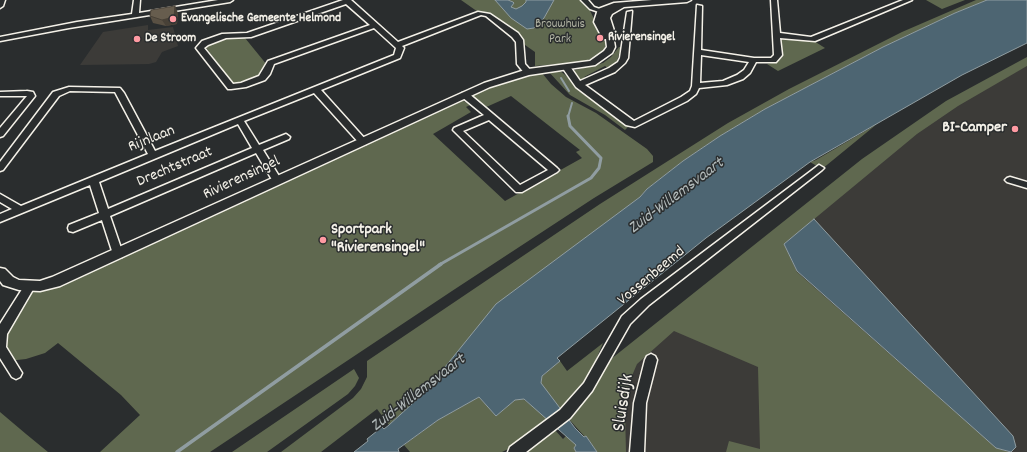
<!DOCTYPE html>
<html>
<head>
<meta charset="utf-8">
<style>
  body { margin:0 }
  canvas { display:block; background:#2a2d2e }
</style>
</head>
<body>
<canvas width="1027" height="452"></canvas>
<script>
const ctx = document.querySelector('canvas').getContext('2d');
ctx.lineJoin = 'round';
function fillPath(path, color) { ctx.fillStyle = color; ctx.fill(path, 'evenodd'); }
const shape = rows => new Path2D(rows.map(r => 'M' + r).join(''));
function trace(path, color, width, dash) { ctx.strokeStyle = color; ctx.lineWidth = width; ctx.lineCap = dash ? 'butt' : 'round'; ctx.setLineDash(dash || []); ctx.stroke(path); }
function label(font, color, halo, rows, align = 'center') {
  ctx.font = font + ' Dekko,sans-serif'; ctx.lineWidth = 3; ctx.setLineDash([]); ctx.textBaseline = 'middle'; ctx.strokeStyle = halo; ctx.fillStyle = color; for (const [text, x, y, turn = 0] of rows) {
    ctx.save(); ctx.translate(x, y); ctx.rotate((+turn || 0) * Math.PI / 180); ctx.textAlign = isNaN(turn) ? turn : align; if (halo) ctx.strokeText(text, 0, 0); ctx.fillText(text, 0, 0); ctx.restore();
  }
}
fillPath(shape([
  [148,25,148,30,173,27,178,46,162,52,156,62,149,64,80,65,103,32],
  [1027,66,1027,452,626,452,609,410,635,346,954,106]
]), '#3c3b38');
fillPath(shape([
  [461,0,585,0,606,44,602,56,581,62,535,66,535,52],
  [926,0,965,0,942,9],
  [976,0,987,0,955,13,883,47,765,109,720,136,683,161,647,189,640,197,450,362,424,393,389,425,377,409,321,452,281,452,353,398,361,389,367,377,367,361,600,204,728,123,789,89,902,32],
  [229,37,245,38,267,65,259,77,235,86,204,45],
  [780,37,814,41,825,48,778,71,767,64,777,62,782,57],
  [619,47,621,47,617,61,609,69,605,66,584,77,587,80,582,81,579,80,573,74,575,70,603,63,611,57],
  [1027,57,1027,66,958,106,917,134,784,244,797,272,996,448,1009,452,726,452,729,441,760,449,758,367,674,331,637,364,631,378,625,412,626,452,597,452,586,436,585,437,567,417,591,390,611,359,862,159,946,101],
  [559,70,629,126,625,130,605,115,570,95,549,72],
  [539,72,542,73,551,84,566,97,596,113,647,149,653,156,653,162,594,198,455,289,210,452,100,452,140,415,121,395,58,343,45,353,26,359,8,361,2,339,28,291,72,281,462,100,470,105,466,107,471,112,433,134,505,201,582,158,576,152,580,150,511,96,484,108,472,98,474,97,471,95,503,83],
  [877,124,822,169,810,162,816,160],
  [603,343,586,383,561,410,542,386,540,381,542,376,560,361,567,371],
  [354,369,359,378,355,386,348,394,267,452,232,452],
  [479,397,496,416,515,400,522,398,551,421,531,438,502,452,410,452,404,445,438,420],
  [0,412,26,434,48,452,0,452],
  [557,427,555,430,563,439,567,435,576,445,574,448,576,452,525,452]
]), '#5f684f');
const water = shape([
  [495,0,508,0,513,2,514,3,511,7,516,9,522,6,526,2,526,0,554,0,544,18,534,28,527,29,511,18,495,0],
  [987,0,1027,0,1027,43,962,75,810,162,706,238,557,358,560,361,542,376,541,383,575,428,584,437,586,436,597,452,576,452,574,448,576,445,524,399,515,400,496,416,479,397,438,420,398,449,399,452,354,452,368,441,367,439,382,427,384,429,389,425,424,393,496,304,640,197,647,189,683,161,720,136,765,109,883,47,955,13,987,0],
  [814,219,1013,436,1016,447,1011,452,996,448,797,271,784,244,814,219]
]);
fillPath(water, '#4d6572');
trace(water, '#909da1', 1);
trace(shape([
  [561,78,569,91],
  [568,117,572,103]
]), '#909da1', 2);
trace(shape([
  [439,265,591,178,599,168,601,158,570,126,568,116]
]), '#909da1', 3);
trace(shape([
  [177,452,441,264]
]), '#909da1', 3.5);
const minor = shape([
  [0,0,5,0,3,6,0,8,0,0],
  [134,0,140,0,139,13,218,0,233,0,230,2,69,28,0,41,0,37,77,22,132,14,134,0],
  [343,0,351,0,398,42,478,12,490,14,518,33,523,40,525,64,532,72,528,74,525,74,517,64,516,42,512,37,486,16,481,15,402,46,404,48,400,58,321,90,366,140,367,142,366,144,360,144,314,93,244,121,259,145,286,134,290,137,289,139,263,150,282,181,280,183,274,183,256,153,110,216,123,254,122,257,114,257,102,220,73,232,69,231,68,228,69,225,99,213,90,185,0,222,0,214,12,209,0,202,0,194,21,206,148,154,115,92,70,91,59,96,3,170,0,171,0,162,53,92,69,87,120,88,124,93,155,151,394,55,396,48,374,28,274,64,270,74,265,80,246,87,231,89,228,89,196,48,202,41,222,34,247,33,343,0],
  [346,4,370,25,268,61,259,76,241,83,233,84,204,48,208,45,226,38,251,37,346,4],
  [238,124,252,148,108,209,99,182,238,124],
  [581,0,588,0,594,7,611,13,608,15,590,9,581,0],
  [771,0,777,0,780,33,811,37,903,0,912,0,815,41,780,38,782,55,776,62,756,62,750,73,743,79,727,85,699,88,696,94,687,101,635,127,626,125,576,87,562,67,566,65,569,65,580,81,609,68,618,62,620,58,627,12,632,11,628,58,625,63,615,72,585,85,634,121,681,97,690,91,692,86,697,5,702,6,701,50,754,58,771,58,774,55,771,0],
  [701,55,749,62,744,70,737,75,723,81,700,83,701,55],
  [27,91,33,92,35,96,3,136,0,137,0,128,27,96,0,96,0,92,27,91],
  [462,93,468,93,493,114,557,168,559,170,557,172,522,192,516,192,453,130,454,128,484,115,462,97,462,93],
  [489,120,548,170,520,185,463,131,489,120],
  [819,165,824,168,822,170,649,305,630,324,592,391,570,418,526,452,508,452,510,447,560,410,584,383,622,316,641,299,819,165],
  [1010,177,1027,182,1027,188,1007,182,1005,180,1007,178,1010,177],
  [30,281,34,283,35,286,7,334,6,347,22,373,20,377,16,379,12,377,0,358,0,324,26,283,30,281],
  [651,354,655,356,657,360,646,403,644,452,630,452,634,403,645,360,647,356,651,354]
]);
const tertiary = shape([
  [652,0,691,0,687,2,624,7,612,14,610,18,616,37,614,41,615,47,612,53,595,65,529,75,490,87,60,286,40,291,19,290,3,285,0,281,0,268,5,269,13,277,19,280,40,281,52,277,484,83,528,69,590,61,604,51,607,47,606,39,603,39,594,22,598,9,614,3,652,0]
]);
trace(minor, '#f4f1e8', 3);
trace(tertiary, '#f4f1e8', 3);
fillPath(minor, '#2a2d2e');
fillPath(tertiary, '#2a2d2e');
fillPath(shape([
  [178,13,177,24,166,26,153,23,150,16]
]), '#595043');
fillPath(shape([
  [175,6,178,13,177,24,166,26,162,20]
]), '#484137');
const building = shape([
  [175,6,174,17,162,20,150,16,151,10,175,6]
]);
fillPath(building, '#675d4e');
trace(building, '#484137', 1);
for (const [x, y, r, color] of [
  [173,19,4,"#ff9aa2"],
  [600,38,4,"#ff9aa2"],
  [137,39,4,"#ff9aa2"],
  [1015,129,4,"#ff9aa2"],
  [323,240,4,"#ff9aa2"]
]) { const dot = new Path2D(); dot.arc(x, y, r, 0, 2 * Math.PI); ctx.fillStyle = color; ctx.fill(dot); trace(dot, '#2a2d2e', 1.5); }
label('bold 13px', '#f4f1e8', '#2a2d2e', [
  ["Evangelische Gemeente Helmond",181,19],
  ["Rivierensingel",608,38],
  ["De Stroom",145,39]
], 'left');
label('13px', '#b1b3a3', '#2a2d2e', [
  ["Brouwhuis",560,25],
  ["Park",560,40]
]);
label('bold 16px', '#f4f1e8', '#2a2d2e', [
  ["BI-Camper",1007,129],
  ["Sportpark",331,231,"left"],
  ["\"Rivierensingel\"",331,249,"left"]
], 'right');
label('16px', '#f4f1e8', '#2a2d2e', [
  ["Rijnlaan",152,140,-22],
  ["Drechtstraat",175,168,-23],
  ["Rivierensingel",242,179,-25],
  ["Vossenbeemd",652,277,-40]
]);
label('italic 17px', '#b1b9b9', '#2a2d2e', [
  ["Zuid-Willemsvaart",677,197,-37],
  ["Zuid-Willemsvaart",419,394,-38]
]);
label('19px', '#f4f1e8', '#2a2d2e', [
  ["Sluisdijk",625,403,-81]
]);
</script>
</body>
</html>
